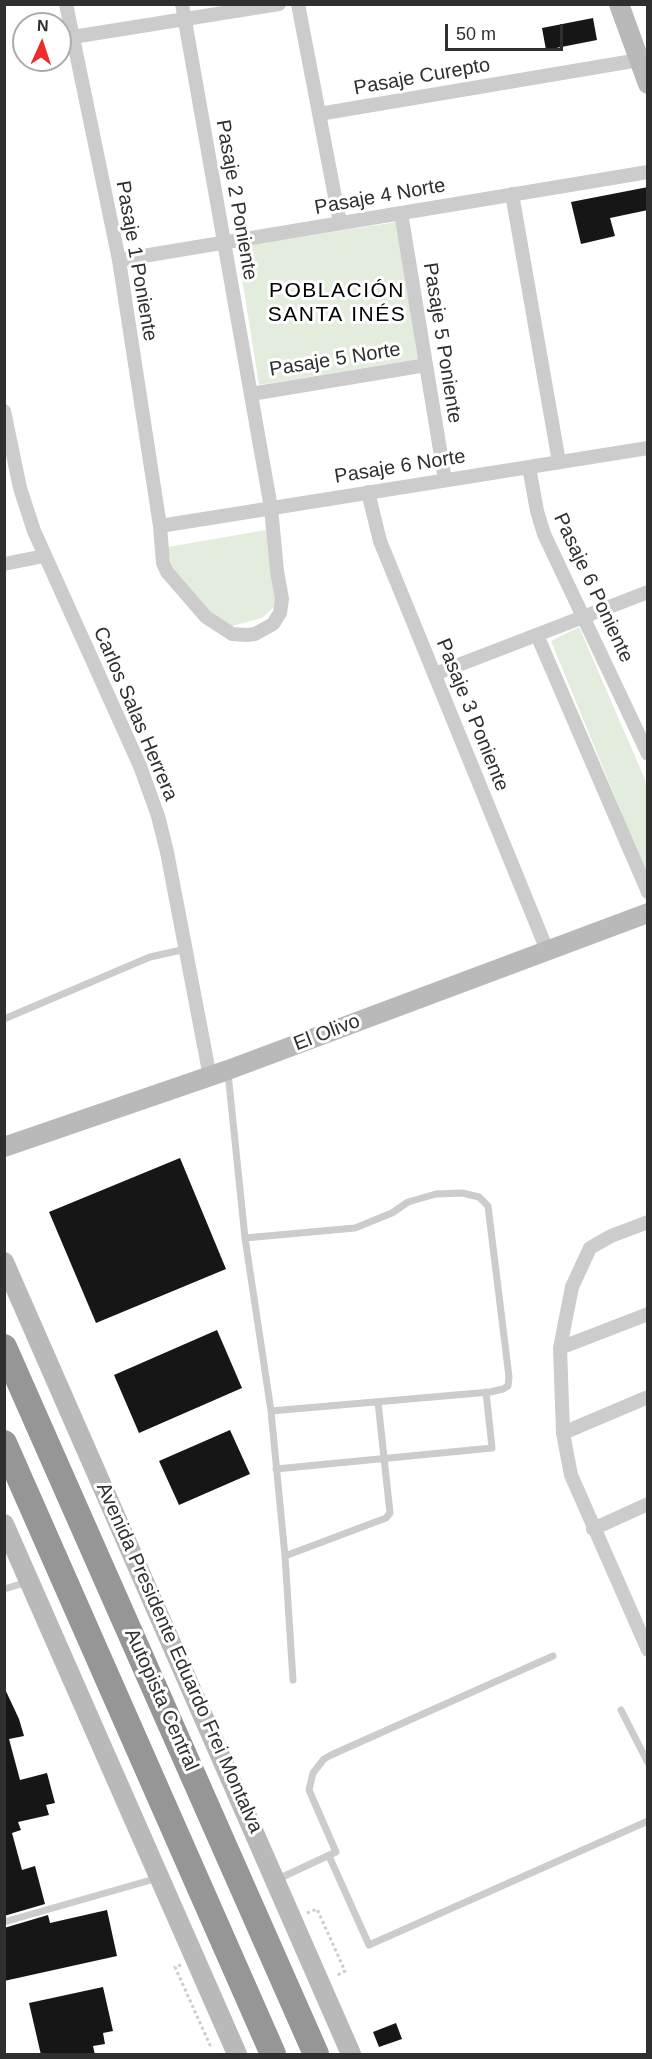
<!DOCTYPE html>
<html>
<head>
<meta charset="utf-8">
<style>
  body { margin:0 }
  #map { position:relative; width:652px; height:2059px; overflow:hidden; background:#fff; font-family:Helvetica,sans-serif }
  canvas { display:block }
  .frame { position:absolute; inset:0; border:6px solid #2f2f2f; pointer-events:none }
  .north { position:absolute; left:12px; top:12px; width:60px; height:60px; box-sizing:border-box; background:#fff; border:2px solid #acacac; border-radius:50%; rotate:3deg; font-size:16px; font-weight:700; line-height:24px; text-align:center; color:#2f2f2f }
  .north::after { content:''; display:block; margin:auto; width:21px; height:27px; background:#ea2e2d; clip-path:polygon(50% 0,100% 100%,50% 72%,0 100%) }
  .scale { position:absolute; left:445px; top:24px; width:118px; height:27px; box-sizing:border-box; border:3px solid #2f2f2f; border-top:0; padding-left:8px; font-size:18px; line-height:21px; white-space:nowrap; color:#2f2f2f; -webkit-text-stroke:4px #fff; paint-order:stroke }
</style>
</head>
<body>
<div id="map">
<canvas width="652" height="2059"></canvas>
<div class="frame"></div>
<div class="north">N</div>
<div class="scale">50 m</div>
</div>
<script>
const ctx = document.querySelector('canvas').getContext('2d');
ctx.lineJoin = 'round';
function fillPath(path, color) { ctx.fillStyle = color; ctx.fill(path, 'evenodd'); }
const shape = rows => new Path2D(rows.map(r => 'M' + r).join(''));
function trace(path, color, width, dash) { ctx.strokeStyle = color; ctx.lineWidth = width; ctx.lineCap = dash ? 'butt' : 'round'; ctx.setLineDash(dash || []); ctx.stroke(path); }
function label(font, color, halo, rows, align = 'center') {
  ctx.font = font + ' Helvetica,sans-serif'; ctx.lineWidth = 6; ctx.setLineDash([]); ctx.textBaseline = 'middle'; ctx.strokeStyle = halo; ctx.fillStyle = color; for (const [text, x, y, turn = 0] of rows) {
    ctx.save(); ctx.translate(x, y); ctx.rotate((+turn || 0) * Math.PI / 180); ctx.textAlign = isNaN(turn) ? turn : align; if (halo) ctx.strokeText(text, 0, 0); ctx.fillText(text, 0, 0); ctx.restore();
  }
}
fillPath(shape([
  [396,222,418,359,259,385,237,247],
  [266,530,276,605,262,618,232,626,207,613,173,575,168,547],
  [579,627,647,784,647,875,551,641]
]), '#e4eddd');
fillPath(shape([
  [593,18,597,40,546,50,542,28],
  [648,187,648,210,610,218,615,236,581,244,571,202],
  [180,1158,226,1269,96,1323,49,1212],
  [217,1330,242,1388,139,1433,114,1375],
  [230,1430,250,1474,179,1505,159,1461],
  [4,1687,19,1719,24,1736,9,1739,20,1780,47,1773,55,1803,46,1805,49,1815,18,1822,21,1830,12,1833,22,1870,35,1866,45,1904,4,1916],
  [107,1910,117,1956,4,1981,4,1928,48,1915,50,1923],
  [103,1987,113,2031,103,2033,105,2044,93,2046,95,2055,41,2055,29,2003],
  [396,2023,402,2039,379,2047,373,2032]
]), '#161616');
trace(shape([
  [307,1913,317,1909,345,1971,336,1976],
  [181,1965,175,1967,210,2045,214,2044]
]), '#ccc', 3, [3, 3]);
trace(shape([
  [4,1019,150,957,186,949],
  [228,1073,245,1238,271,1411,285,1556,293,1680],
  [245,1238,355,1228,392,1213,408,1202,436,1194,462,1193,479,1197,488,1206,509,1377,508,1386,503,1389,490,1392,271,1411],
  [276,1469,492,1448,486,1392],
  [285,1556,386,1518,390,1513,378,1402],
  [4,1589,28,1582],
  [621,1710,648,1763],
  [329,1856,369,1945,648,1821],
  [278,1879,336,1852,309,1790,313,1773,324,1759,331,1755,553,1656],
  [4,1922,158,1878]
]), '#ccc', 7);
trace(shape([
  [66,4,119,260,160,526,163,563,167,572,206,617,232,634,246,635,255,634,273,624,280,613,282,599,277,571,271,508,182,4],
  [298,4,340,223],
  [60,39,279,4],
  [319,114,639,60],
  [512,194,559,462],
  [401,213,445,480],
  [119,260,648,172],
  [251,394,426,365],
  [4,411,20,488,34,531,140,766,158,816,167,852,210,1077],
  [529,467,537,511,544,534,648,754],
  [368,492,380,541,547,950],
  [160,526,648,448],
  [4,564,44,556],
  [537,635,648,892],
  [435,674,648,592],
  [648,1222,611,1236,590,1248,572,1287,560,1348,563,1433,571,1475,648,1650],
  [560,1348,648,1314],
  [563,1433,648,1397],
  [593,1529,648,1504]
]), '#ccc', 14);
trace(shape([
  [619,4,648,84],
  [4,1147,228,1070,648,913],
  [4,1262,351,2054],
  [4,1524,237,2054]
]), '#b9b9b9', 20);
trace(shape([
  [4,1347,316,2054],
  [4,1443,273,2054]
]), '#969696', 26);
label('20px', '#2f2f2f', '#fff', [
  ["Pasaje Curepto",422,77,-10],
  ["Pasaje 4 Norte",380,197,-10],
  ["Pasaje 2 Poniente",236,200,80],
  ["Pasaje 1 Poniente",136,261,80],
  ["Pasaje 5 Poniente",442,343,81],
  ["Pasaje 5 Norte",335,360,-9],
  ["Pasaje 6 Norte",400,467,-9],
  ["Pasaje 6 Poniente",593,588,65],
  ["Carlos Salas Herrera",135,714,67],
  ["Pasaje 3 Poniente",472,715,68],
  ["El Olivo",327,1033,-21],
  ["Avenida Presidente Eduardo Frei Montalva",179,1658,66],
  ["Autopista Central",161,1700,66]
]);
ctx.letterSpacing = '1.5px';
label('21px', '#000', '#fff', [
  ["POBLACIÓN",337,291],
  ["SANTA INÉS",337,315]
]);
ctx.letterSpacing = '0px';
</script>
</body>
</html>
